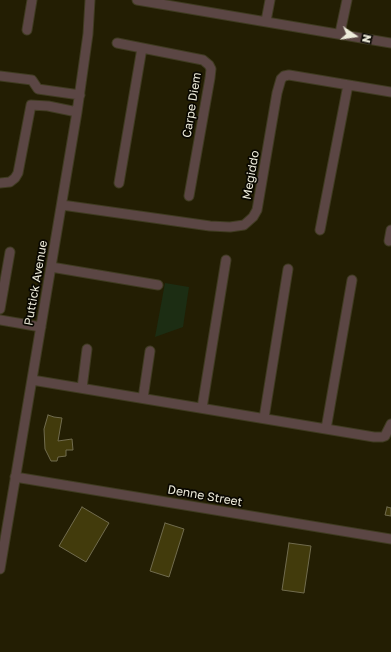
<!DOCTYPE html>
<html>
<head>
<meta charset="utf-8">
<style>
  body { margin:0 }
  #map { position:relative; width:391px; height:652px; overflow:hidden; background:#231e03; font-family:"Golos Text",sans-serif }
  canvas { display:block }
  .north { position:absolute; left:335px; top:16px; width:40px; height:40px; -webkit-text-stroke:3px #0a0801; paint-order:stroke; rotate:103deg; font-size:11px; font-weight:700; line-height:16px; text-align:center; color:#edebda }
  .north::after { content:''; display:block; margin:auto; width:14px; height:18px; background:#edebda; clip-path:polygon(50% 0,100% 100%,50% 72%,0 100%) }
</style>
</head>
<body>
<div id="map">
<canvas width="391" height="652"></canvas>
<div class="north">N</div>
</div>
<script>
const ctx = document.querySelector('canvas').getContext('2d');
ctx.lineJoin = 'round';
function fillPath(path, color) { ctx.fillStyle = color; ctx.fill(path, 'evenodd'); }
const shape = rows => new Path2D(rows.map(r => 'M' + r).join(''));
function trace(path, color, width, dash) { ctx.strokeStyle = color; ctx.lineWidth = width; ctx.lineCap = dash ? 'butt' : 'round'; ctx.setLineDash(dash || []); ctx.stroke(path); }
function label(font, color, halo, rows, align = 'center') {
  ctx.font = font + ' "Golos Text",sans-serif'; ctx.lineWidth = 3.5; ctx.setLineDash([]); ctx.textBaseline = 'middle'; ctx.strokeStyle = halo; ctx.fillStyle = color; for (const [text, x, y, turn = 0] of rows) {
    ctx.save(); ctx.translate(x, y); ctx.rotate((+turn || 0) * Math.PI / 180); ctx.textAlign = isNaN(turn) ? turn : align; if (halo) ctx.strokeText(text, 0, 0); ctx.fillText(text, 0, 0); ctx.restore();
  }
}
fillPath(shape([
  [165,283,189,287,183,327,155,337]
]), '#1c2d13');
const building = shape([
  [48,415,54,417,62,418,58,441,72,439,73,450,66,450,66,456,58,457,57,461,51,461,45,449,44,429,48,415],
  [82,507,109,523,86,562,59,546,82,507],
  [387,507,391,508,391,516,385,515,387,507],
  [165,523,184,529,169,577,150,571,165,523],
  [289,543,311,546,304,593,282,590,289,543]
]);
fillPath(building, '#423b0c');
trace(building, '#716c4e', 1);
const street = shape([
  [137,0,391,43],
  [266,21,270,0],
  [27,30,32,0],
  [340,33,347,0],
  [117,43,203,60,209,65,211,69,210,78,189,196],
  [0,76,32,80,38,89,80,95],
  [0,183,10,182,15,178,18,173,31,105,48,106,77,112],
  [119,183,142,48],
  [62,205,210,226,230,227,244,225,253,217,257,210,277,93,281,79,284,76,289,75,391,92],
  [320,230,348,85],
  [389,241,391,230],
  [51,267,158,285],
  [0,309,10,252],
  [0,320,41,327],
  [32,380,374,437,382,437,385,436,391,424],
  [82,388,87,349],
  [143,398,150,351],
  [202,408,226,260],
  [264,418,288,269],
  [326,429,352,280],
  [15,477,391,539],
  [0,569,77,112,88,34,90,0]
]);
trace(street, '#3f3b21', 11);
trace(street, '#5b4644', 9);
label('12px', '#edebda', '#0a0801', [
  ["Carpe Diem",192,105,-81],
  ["Megiddo",251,175,-80],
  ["Puttick Avenue",36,283,-80],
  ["Denne Street",205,496,10]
]);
</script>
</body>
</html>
